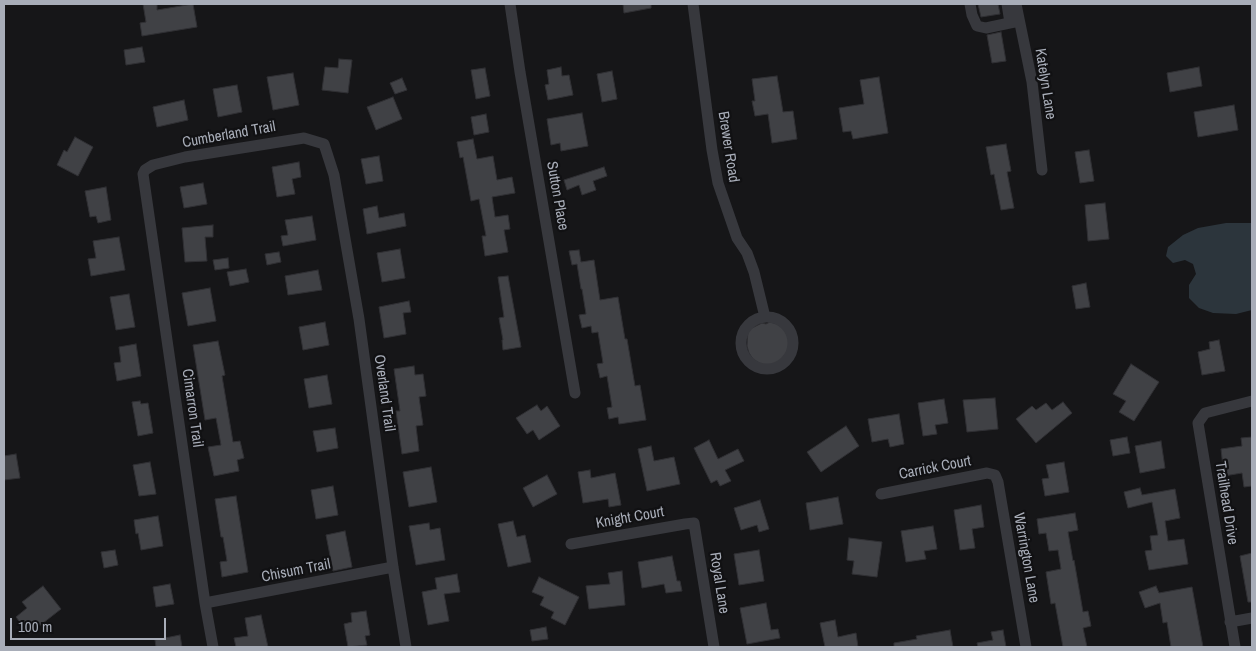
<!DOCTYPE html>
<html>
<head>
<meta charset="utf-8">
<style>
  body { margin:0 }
  #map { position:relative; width:1256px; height:651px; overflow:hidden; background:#161618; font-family:"Archivo Narrow",sans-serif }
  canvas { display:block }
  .frame { position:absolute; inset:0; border:5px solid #a8adb8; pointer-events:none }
  .scale { position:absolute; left:10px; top:618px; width:156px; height:22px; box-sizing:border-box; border:2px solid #a8adb8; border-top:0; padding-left:6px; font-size:15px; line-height:18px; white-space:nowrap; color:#a8adb8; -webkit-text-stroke:4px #111113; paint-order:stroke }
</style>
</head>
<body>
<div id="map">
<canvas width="1256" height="651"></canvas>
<div class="frame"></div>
<div class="scale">100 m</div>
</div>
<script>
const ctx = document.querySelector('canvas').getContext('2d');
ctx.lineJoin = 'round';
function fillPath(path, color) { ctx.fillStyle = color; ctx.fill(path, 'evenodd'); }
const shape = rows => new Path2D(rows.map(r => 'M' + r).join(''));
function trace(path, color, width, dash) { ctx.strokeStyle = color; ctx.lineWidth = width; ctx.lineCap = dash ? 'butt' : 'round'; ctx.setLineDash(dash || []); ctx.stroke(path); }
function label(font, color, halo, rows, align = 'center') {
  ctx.font = font + ' "Archivo Narrow",sans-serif'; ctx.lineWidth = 4.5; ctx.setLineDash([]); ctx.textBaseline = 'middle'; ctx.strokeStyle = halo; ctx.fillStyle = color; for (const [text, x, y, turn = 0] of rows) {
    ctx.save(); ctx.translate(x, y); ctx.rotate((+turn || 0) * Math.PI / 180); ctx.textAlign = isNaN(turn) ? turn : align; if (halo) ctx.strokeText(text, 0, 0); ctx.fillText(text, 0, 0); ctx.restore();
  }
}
fillPath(shape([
  [1226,223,1252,223,1252,310,1236,314,1213,313,1199,308,1189,298,1189,285,1196,274,1193,264,1185,260,1173,263,1166,256,1168,247,1183,235,1198,228]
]), '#2c353c');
const building = shape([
  [143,4,157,4,157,10,193,4,197,27,142,36,140,23,146,22,143,4],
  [623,4,651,4,651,8,624,13,623,4],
  [978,4,998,4,1000,14,981,17,978,4],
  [1001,32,1006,61,992,63,987,35,1001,32],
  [142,47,145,62,126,65,124,50,142,47],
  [339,59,352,60,348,93,322,90,325,67,338,68,339,59],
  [561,67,562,76,569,75,573,95,548,100,545,85,549,84,547,70,561,67],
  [1199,67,1202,86,1170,92,1167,73,1199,67],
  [485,68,490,96,476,99,471,70,485,68],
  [612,71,617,99,602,102,597,74,612,71],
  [293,73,299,105,273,110,267,77,293,73],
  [777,76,783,112,793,111,797,139,772,143,768,114,755,116,752,101,755,101,752,79,777,76],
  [879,77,888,133,853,139,851,131,843,132,839,108,864,104,860,80,879,77],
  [402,78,407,90,395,94,390,83,402,78],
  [237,85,242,112,218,117,213,89,237,85],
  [393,97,402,119,376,130,367,107,393,97],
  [184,100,188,120,157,127,153,107,184,100],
  [1234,105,1238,130,1198,137,1194,112,1234,105],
  [582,113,588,146,561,151,560,143,551,145,547,119,582,113],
  [486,114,489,132,474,135,471,117,486,114],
  [75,137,93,147,78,176,57,165,64,150,67,152,75,137],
  [473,139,477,159,493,156,497,180,512,177,515,193,492,197,495,217,508,215,510,229,504,230,508,252,485,256,482,236,486,236,479,199,471,201,463,157,460,158,457,142,473,139],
  [1006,144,1011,171,1007,172,1014,208,1001,210,994,174,991,175,986,147,1006,144],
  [1089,150,1094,181,1080,183,1075,152,1089,150],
  [379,156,383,181,366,184,361,159,379,156],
  [299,162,301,177,292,179,295,194,277,197,272,167,299,162],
  [604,167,607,176,593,181,596,190,582,195,579,185,567,190,564,180,604,167],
  [203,183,207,204,184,208,180,187,203,183],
  [106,187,111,220,98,223,96,216,90,217,85,191,106,187],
  [1105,203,1109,239,1088,241,1085,205,1105,203],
  [377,206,379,218,404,213,406,226,367,234,363,209,377,206],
  [312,216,316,240,283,246,281,236,288,235,285,220,312,216],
  [213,225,213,237,205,237,207,261,185,262,182,228,213,225],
  [119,237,125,270,91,276,88,259,96,258,93,241,119,237],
  [400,249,405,278,382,282,377,253,400,249],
  [579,250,581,262,594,260,600,300,618,297,625,339,627,339,635,386,640,385,646,420,619,424,618,417,609,419,607,408,612,407,607,376,600,378,597,364,603,363,598,332,592,333,591,326,582,328,579,315,586,314,582,289,581,289,577,264,572,265,569,251,579,250],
  [279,252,281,262,267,265,265,254,279,252],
  [228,258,229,268,215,270,213,260,228,258],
  [246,269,249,282,230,286,227,272,246,269],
  [318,270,322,290,288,295,285,276,318,270],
  [508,276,521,347,503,350,502,340,503,340,499,318,504,317,498,277,508,276],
  [1086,283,1090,307,1076,309,1072,286,1086,283],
  [210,288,216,321,188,326,182,293,210,288],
  [129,294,135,327,116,330,110,297,129,294],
  [409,301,411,312,403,313,406,334,384,338,379,307,409,301],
  [325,322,329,345,303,350,299,327,325,322],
  [770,322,777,324,783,328,787,333,789,339,790,346,788,353,784,358,779,362,772,365,765,365,759,363,753,359,749,353,747,346,748,330,762,323,766,324,770,322],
  [1219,340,1225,371,1202,375,1198,352,1210,349,1209,342,1219,340],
  [218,341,225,375,222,376,233,442,240,441,244,458,237,460,239,471,214,476,208,447,221,445,216,418,205,420,193,345,218,341],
  [136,344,141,376,117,381,114,363,121,362,119,347,136,344],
  [1131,364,1159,382,1134,421,1119,412,1126,401,1113,394,1131,364],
  [414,366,415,375,423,374,426,396,419,397,423,425,416,426,419,451,402,454,396,411,400,411,394,369,414,366],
  [327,375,332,404,309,408,304,379,327,375],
  [995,398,998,429,967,432,963,400,995,398],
  [944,399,948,423,935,425,937,434,923,436,918,403,944,399],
  [140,401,141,404,148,403,153,433,138,436,132,402,140,401],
  [1063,402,1072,413,1036,443,1016,419,1032,406,1036,410,1046,403,1052,410,1063,402],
  [537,405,541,411,547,406,560,426,539,440,533,430,527,434,516,418,537,405],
  [899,414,904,444,890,447,888,439,872,442,868,419,899,414],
  [846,426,859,446,821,472,807,452,846,426],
  [335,428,338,448,317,452,313,431,335,428],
  [1127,437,1130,453,1113,456,1110,440,1127,437],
  [1252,437,1252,486,1244,487,1242,473,1224,476,1221,449,1242,446,1241,438,1252,437],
  [709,440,718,459,738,449,744,461,725,470,731,481,720,486,717,480,711,483,694,448,709,440],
  [1161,441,1165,468,1140,473,1135,446,1161,441],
  [651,446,654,461,674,457,680,484,647,491,638,449,651,446],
  [16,454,20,478,4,480,4,456,16,454],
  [150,462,156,494,139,496,133,465,150,462],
  [1064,462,1069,492,1045,496,1042,479,1049,478,1046,465,1064,462],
  [431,467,437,502,409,507,403,472,431,467],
  [590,470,591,478,615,473,621,505,609,507,608,499,583,503,578,472,590,470],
  [547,475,557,494,533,507,523,488,547,475],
  [333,486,338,515,316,519,311,490,333,486],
  [1140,488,1142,495,1175,489,1180,518,1165,521,1168,541,1184,539,1188,564,1149,570,1145,551,1152,550,1150,536,1158,535,1152,502,1128,508,1124,492,1140,488],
  [236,496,248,572,222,577,220,562,227,561,223,537,221,537,215,499,236,496],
  [838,497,843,524,810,530,806,503,838,497],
  [760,500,769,529,759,532,757,525,741,530,734,508,760,500],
  [981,505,984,527,972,529,975,548,960,550,954,510,981,505],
  [1075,513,1078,530,1068,532,1073,561,1074,560,1083,612,1088,611,1091,626,1083,628,1087,647,1063,647,1055,603,1051,604,1046,572,1061,569,1058,550,1049,551,1046,533,1039,534,1037,519,1075,513],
  [158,516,163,546,141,550,138,533,136,534,134,520,158,516],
  [513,521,517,537,525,535,531,562,508,567,498,524,513,521],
  [429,523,430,530,440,528,445,560,416,565,409,526,429,523],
  [933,526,937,549,924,551,926,559,906,562,901,531,933,526],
  [345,531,352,567,333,571,326,535,345,531],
  [849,538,882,542,877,577,852,574,854,561,847,560,849,538],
  [115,550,118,565,104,568,101,552,115,550],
  [759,550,764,581,739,585,734,554,759,550],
  [1252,553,1252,602,1248,602,1240,556,1252,553],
  [672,556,677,581,680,581,682,591,666,593,664,584,642,588,638,562,672,556],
  [622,571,625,605,589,609,586,586,610,584,608,573,622,571],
  [457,574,460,592,444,594,449,621,428,625,422,592,437,589,435,578,457,574],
  [539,577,579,597,565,625,551,618,554,612,540,605,544,597,532,592,539,577],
  [170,584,174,604,156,607,153,587,170,584],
  [43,586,61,609,29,634,16,617,27,608,22,602,43,586],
  [1156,586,1159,593,1192,587,1203,647,1171,647,1167,622,1163,623,1160,603,1145,608,1139,592,1156,586],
  [766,603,771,630,778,629,780,638,747,644,740,608,766,603],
  [366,611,370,635,365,636,367,645,348,647,344,624,352,622,351,613,366,611],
  [261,615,268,647,236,647,234,638,248,636,245,618,261,615],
  [835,620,838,637,856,633,858,647,825,647,820,623,835,620],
  [546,627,548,639,532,641,530,630,546,627],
  [950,630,953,647,894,647,894,643,917,639,916,636,950,630],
  [1003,630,1006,647,978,647,977,643,993,640,991,632,1003,630],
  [180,635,182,647,156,647,155,640,180,635]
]);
fillPath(building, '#404145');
trace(building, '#303034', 1);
trace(shape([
  [510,4,520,72,575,393],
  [693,4,712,150,718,183,737,238,747,253,754,272,765,317],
  [970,4,972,15,977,26,986,28,1019,21],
  [1007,4,1010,23],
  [1016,4,1032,82,1042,170],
  '741 343a26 26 0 1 1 52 0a26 26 0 1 1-52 0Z',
  [881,494,987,473,995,475,998,482,1026,647],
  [571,544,685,524,694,523,714,647],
  [205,603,393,567],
  [1230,622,1252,618],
  [213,647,205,603,143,174,145,170,153,165,185,157,304,138,324,144,334,175,359,319,393,567,406,647],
  [1235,647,1198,423,1205,413,1252,401]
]), '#37383d', 11);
label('15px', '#a8adb8', '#111113', [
  ["Katelyn Lane",1045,84,81],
  ["Cumberland Trail",229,135,-10],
  ["Brewer Road",728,147,81],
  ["Sutton Place",557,196,80],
  ["Overland Trail",384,393,82],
  ["Cimarron Trail",192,408,82],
  ["Carrick Court",935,468,-11],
  ["Trailhead Drive",1226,503,81],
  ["Knight Court",630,518,-10],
  ["Warrington Lane",1026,558,80],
  ["Chisum Trail",296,571,-11],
  ["Royal Lane",719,583,81]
]);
</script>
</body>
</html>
